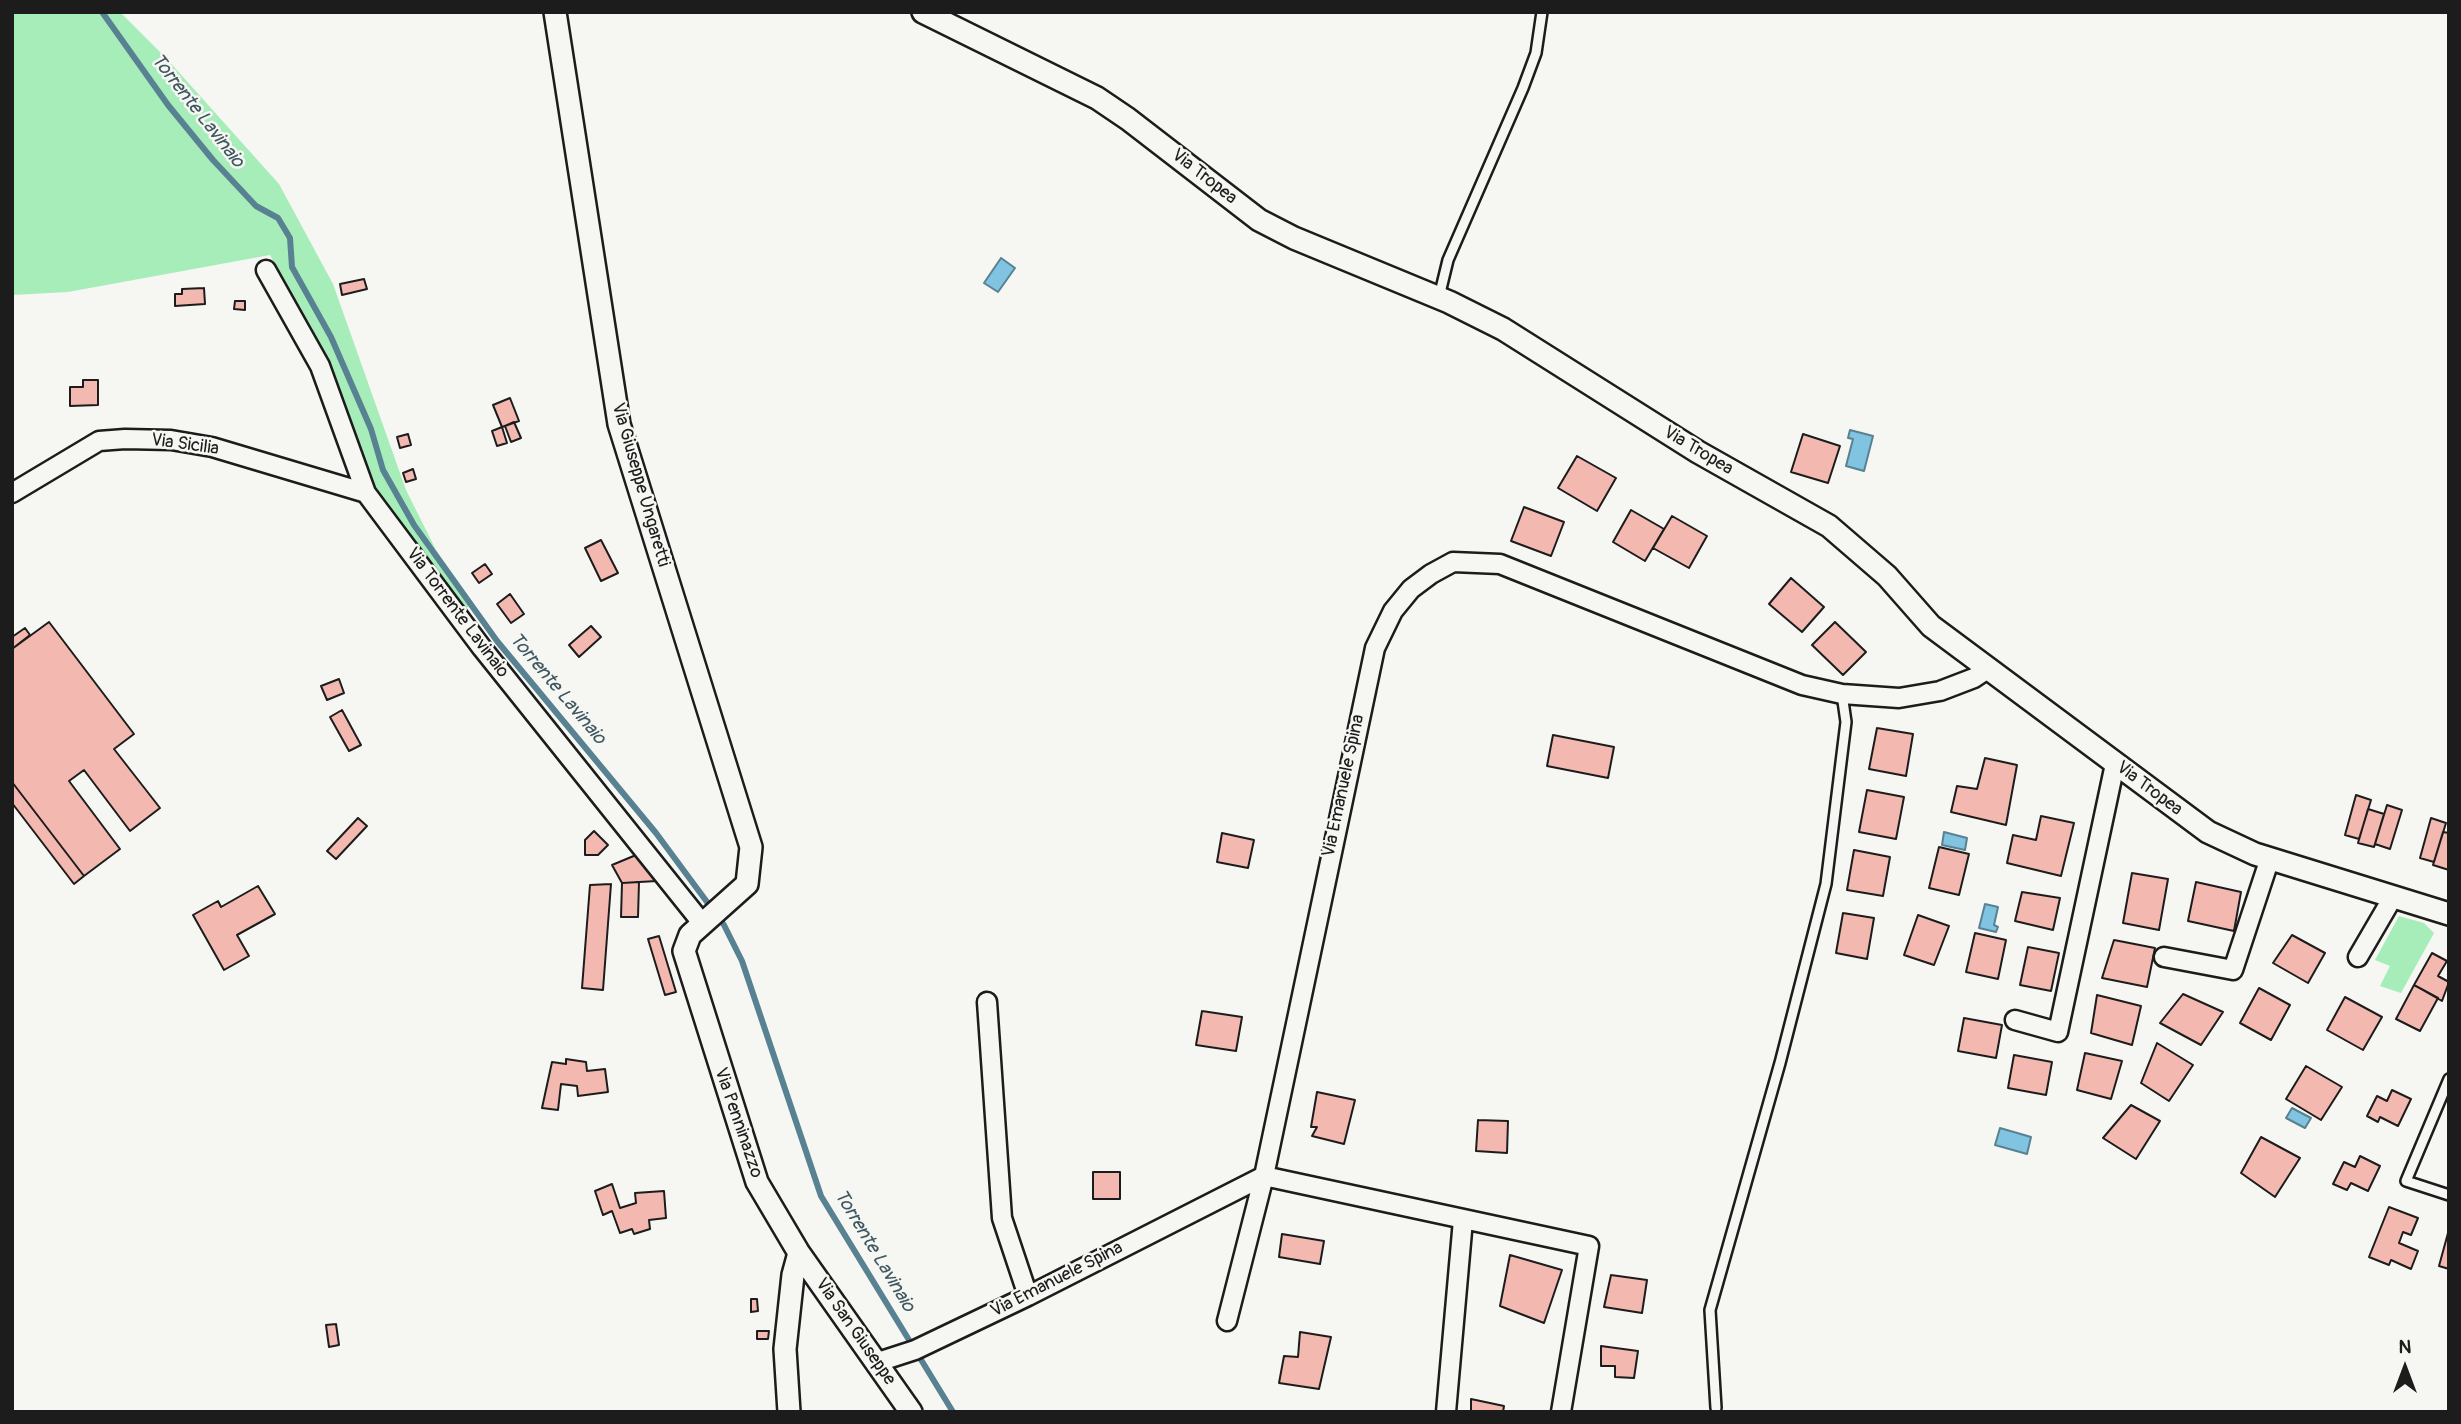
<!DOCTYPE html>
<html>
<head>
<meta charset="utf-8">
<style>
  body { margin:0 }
  #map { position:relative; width:2461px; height:1424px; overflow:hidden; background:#f6f6f2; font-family:Pangolin,sans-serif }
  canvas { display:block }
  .frame { position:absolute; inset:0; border:14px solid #1c1c1c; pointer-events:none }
  .north { position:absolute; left:2370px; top:1333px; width:70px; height:70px; -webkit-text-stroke:5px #f6f6f2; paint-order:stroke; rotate:0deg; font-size:19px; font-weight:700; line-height:28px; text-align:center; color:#1c1c1c }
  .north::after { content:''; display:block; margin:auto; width:24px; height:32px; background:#1c1c1c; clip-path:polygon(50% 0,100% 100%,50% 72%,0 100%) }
</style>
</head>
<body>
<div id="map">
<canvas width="2461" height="1424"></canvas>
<div class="frame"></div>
<div class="north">N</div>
</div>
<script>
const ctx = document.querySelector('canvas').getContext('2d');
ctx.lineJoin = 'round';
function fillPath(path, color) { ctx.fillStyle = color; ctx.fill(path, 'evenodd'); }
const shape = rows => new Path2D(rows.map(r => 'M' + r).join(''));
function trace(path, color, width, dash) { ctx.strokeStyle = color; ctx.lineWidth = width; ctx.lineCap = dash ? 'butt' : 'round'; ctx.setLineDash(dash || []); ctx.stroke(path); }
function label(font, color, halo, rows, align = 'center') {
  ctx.font = font + ' Pangolin,sans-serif'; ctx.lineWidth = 5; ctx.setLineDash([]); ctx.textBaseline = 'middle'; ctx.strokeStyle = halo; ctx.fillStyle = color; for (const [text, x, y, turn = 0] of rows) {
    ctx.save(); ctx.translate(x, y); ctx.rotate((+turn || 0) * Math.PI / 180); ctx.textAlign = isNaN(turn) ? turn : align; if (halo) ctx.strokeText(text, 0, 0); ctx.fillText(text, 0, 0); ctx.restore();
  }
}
fillPath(shape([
  [12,12,120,12,166,58,279,184,333,284,406,490,436,550,474,604,464,609,374,494,323,356,270,255,68,292,12,295],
  [2399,916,2424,923,2434,933,2401,993,2380,986,2390,966,2375,960]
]), '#a6edba');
const water = shape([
  [1001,258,1015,268,998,292,984,283,1001,258],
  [1850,430,1873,436,1864,471,1846,466,1853,439,1848,438,1850,430],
  [1944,832,1967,838,1965,850,1942,845,1944,832],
  [1985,904,1998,907,1994,925,1998,927,1996,932,1979,928,1985,904],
  [2292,1108,2311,1118,2305,1128,2286,1118,2292,1108],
  [2000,1128,2031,1137,2027,1154,1995,1145,2000,1128]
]);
fillPath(water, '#80c4e1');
trace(water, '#588192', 2);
trace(shape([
  [102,12,168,105,213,160,256,206,278,218,290,238,292,267,331,337,371,429,383,470,414,525,497,641,656,833,724,925,742,961,821,1196,953,1412]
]), '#588192', 6);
const building = shape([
  [364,279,367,289,342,295,340,284,364,279],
  [204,288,205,304,175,306,175,294,182,294,182,289,204,288],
  [235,301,245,301,245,310,234,309,235,301],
  [83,380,98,380,98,405,70,406,70,387,83,387,83,380],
  [510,398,519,421,502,427,493,405,510,398],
  [514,422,521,438,511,442,505,426,514,422],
  [502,427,507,443,497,446,492,431,502,427],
  [408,434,411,445,400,448,397,437,408,434],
  [1803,434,1840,446,1828,483,1791,472,1803,434],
  [1577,456,1616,478,1597,511,1558,488,1577,456],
  [413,469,416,479,406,482,403,473,413,469],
  [1524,507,1564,522,1551,556,1511,541,1524,507],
  [1631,510,1664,529,1645,561,1613,542,1631,510],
  [1672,516,1707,536,1689,568,1653,548,1672,516],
  [601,540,618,573,601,581,585,548,601,540],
  [485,564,492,574,479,583,472,573,485,564],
  [1791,578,1824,607,1802,632,1769,604,1791,578],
  [510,594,524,614,511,623,497,604,510,594],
  [49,622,134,734,114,749,160,808,130,831,84,770,69,781,120,849,84,876,12,782,12,649,49,622],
  [1835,622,1866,652,1843,675,1812,645,1835,622],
  [591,626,601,637,579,657,569,645,591,626],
  [25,628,30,635,12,649,12,637,25,628],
  [339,679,344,693,327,700,321,686,339,679],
  [342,710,361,745,349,751,330,717,342,710],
  [1877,728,1913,734,1906,776,1869,769,1877,728],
  [1553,735,1614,747,1608,778,1547,766,1553,735],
  [1985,758,2017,765,2006,825,1951,812,1957,786,1977,789,1985,758],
  [12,782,84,876,74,884,12,803,12,782],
  [1867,790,1904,797,1896,839,1859,832,1867,790],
  [2356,795,2371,800,2359,839,2345,835,2356,795],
  [2387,805,2402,810,2390,849,2375,844,2387,805],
  [2368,809,2384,814,2374,847,2358,843,2368,809],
  [2041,816,2074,823,2061,876,2007,863,2013,835,2036,840,2041,816],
  [358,818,367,826,336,859,327,851,358,818],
  [2431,818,2446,823,2434,862,2420,858,2431,818],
  [594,831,608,845,598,855,585,855,585,840,594,831],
  [2443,832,2449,833,2449,870,2433,865,2443,832],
  [1222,833,1254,840,1248,868,1217,862,1222,833],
  [1939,847,1969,854,1959,895,1929,888,1939,847],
  [1854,850,1890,857,1883,896,1847,890,1854,850],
  [636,855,657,881,622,883,612,865,636,855],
  [2132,873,2168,879,2159,930,2123,923,2132,873],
  [639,882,638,917,621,917,622,883,639,882],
  [2196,882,2241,892,2234,931,2188,921,2196,882],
  [611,884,603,990,582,988,590,885,611,884],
  [258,886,275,914,237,935,249,956,224,970,193,915,218,901,221,907,258,886],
  [2022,892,2060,898,2053,930,2015,921,2022,892],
  [1843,913,1874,918,1867,959,1836,953,1843,913],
  [1918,915,1949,926,1934,965,1904,955,1918,915],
  [1975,933,2006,940,1998,979,1966,972,1975,933],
  [2292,935,2325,953,2308,983,2273,963,2292,935],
  [659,936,676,992,665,995,648,939,659,936],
  [2114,940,2155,948,2147,987,2102,978,2114,940],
  [2028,947,2059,953,2051,991,2020,985,2028,947],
  [2432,953,2447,961,2438,976,2449,982,2442,1001,2414,985,2432,953],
  [2414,985,2438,998,2420,1031,2396,1019,2414,985],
  [2259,988,2290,1005,2271,1040,2240,1023,2259,988],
  [2183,994,2223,1012,2201,1045,2160,1023,2183,994],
  [2097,995,2141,1006,2132,1045,2091,1033,2097,995],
  [2345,997,2382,1017,2363,1050,2327,1030,2345,997],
  [1202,1011,1242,1017,1236,1051,1196,1045,1202,1011],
  [1964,1018,2002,1025,1996,1058,1958,1051,1964,1018],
  [2157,1043,2193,1065,2169,1101,2141,1083,2157,1043],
  [2085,1053,2122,1061,2111,1099,2077,1090,2085,1053],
  [2014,1055,2052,1062,2046,1095,2008,1088,2014,1055],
  [566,1059,586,1062,587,1071,605,1069,608,1092,578,1096,577,1086,561,1084,558,1110,542,1108,552,1062,566,1064,566,1059],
  [2306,1066,2342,1087,2321,1120,2286,1099,2306,1066],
  [2392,1090,2411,1099,2398,1126,2380,1117,2378,1122,2367,1116,2377,1096,2387,1101,2392,1090],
  [1317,1092,1355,1100,1344,1144,1312,1136,1317,1127,1311,1127,1317,1092],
  [2131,1105,2160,1121,2136,1159,2103,1138,2131,1105],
  [1478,1120,1508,1121,1507,1153,1476,1151,1478,1120],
  [2261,1137,2300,1158,2275,1197,2241,1173,2261,1137],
  [2360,1156,2380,1166,2368,1191,2351,1183,2347,1190,2333,1184,2344,1162,2355,1167,2360,1156],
  [1093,1172,1120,1172,1120,1199,1093,1199,1093,1172],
  [612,1184,620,1208,636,1203,635,1193,664,1191,666,1218,649,1220,650,1229,634,1234,632,1229,620,1233,612,1211,603,1215,595,1191,612,1184],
  [2389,1207,2418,1218,2411,1235,2403,1232,2399,1243,2418,1251,2411,1269,2391,1260,2389,1265,2369,1257,2389,1207],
  [2448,1233,2449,1233,2449,1269,2439,1266,2448,1233],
  [1282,1234,1324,1241,1320,1264,1279,1257,1282,1234],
  [1510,1255,1562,1270,1544,1323,1500,1306,1510,1255],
  [1611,1275,1647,1280,1642,1313,1604,1307,1611,1275],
  [751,1299,757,1299,758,1311,751,1312,751,1299],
  [336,1324,339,1345,329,1347,326,1325,336,1324],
  [757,1331,769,1331,768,1339,757,1339,757,1331],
  [1300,1332,1331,1337,1319,1389,1279,1383,1284,1356,1298,1357,1300,1332],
  [1601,1346,1638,1351,1634,1378,1615,1377,1615,1366,1601,1366,1601,1346],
  [1471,1399,1504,1406,1503,1412,1471,1412,1471,1399]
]);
fillPath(building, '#f3b8b0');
trace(building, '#1c1c1c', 2);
const service = shape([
  [1439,297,1448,260,1523,88,1536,53,1542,12],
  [2449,1079,2406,1181,2449,1195],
  [1716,1408,1710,1310,1780,1063,1826,884,1846,722,1842,694]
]);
const minor = shape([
  [266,270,320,366,366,493,482,648,702,923],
  [12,493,99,441,125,439,171,440,212,447,366,493],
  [2164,957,2233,970,2270,858],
  [2358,957,2393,897],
  [987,1002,1002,1218,1028,1296],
  [2015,1020,2058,1032,2115,764],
  [1227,1321,1264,1176,1589,1246,1561,1412],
  [878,1362,915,1350,1028,1296,1264,1176,1375,648,1393,611,1411,589,1431,574,1453,562,1500,564,1802,685,1842,694,1899,698,1940,691,1974,678,1989,668],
  [1446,1412,1463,1220]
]);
const tertiary = shape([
  [555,12,619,424,751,847,747,884,690,935,684,951,757,1182,799,1253,911,1412],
  [923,12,1097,98,1128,119,1259,220,1294,238,1449,302,1503,329,1698,452,1829,526,1887,576,1931,626,2208,832,2255,854,2449,914],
  [789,1412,785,1349,793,1275,799,1253]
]);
trace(service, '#1c1c1c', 14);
trace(minor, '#1c1c1c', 23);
trace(tertiary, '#1c1c1c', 26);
trace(service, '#f6f6f2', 9);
trace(minor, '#f6f6f2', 18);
trace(tertiary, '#f6f6f2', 21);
label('18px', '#1c1c1c', '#f6f6f2', [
  ["Via Tropea",1204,177,38],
  ["Via Sicilia",185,445,8],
  ["Via Tropea",1698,451,31],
  ["Via Giuseppe Ungaretti",640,485,74],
  ["Via Torrente Lavinaio",457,613,53],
  ["Via Emanuele Spina",1344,786,-78],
  ["Via Tropea",2149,789,37],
  ["Via Penninazzo",738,1123,71],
  ["Via Emanuele Spina",1057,1280,-27],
  ["Via San Giuseppe",855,1332,55]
]);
label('italic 19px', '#3f5761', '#f6f6f2', [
  ["Torrente Lavinaio",197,111,52],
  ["Torrente Lavinaio",557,689,50],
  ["Torrente Lavinaio",874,1251,59]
]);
</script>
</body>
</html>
